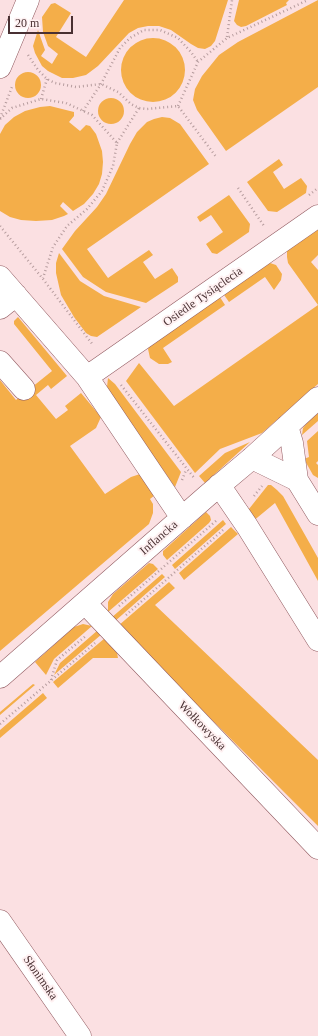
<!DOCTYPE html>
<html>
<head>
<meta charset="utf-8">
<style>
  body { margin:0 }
  #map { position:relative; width:318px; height:1036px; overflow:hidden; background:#fbe0e2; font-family:"Times New Roman",serif }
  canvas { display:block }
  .scale { position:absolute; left:8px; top:16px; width:65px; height:18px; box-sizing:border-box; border:2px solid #493032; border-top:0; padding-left:5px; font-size:12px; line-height:14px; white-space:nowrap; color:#493032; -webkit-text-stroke:3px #fff1f2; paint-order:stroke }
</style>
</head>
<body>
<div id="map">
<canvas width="318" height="1036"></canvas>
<div class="scale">20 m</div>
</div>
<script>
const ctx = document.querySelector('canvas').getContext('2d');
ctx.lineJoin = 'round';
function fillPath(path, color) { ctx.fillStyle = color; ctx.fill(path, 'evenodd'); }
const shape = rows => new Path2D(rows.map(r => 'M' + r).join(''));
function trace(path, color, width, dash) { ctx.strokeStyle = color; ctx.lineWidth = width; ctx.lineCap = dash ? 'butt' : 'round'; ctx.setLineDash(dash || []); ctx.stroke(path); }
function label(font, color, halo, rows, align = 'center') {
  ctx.font = font + ' "Times New Roman",serif'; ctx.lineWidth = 4; ctx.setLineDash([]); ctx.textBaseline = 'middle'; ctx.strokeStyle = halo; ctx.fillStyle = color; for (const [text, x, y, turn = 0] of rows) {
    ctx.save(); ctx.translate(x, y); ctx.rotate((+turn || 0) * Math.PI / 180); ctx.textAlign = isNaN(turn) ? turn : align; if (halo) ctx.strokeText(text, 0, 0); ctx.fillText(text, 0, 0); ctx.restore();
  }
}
fillPath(shape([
  [124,0,228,0,215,41,211,46,205,49,198,48,191,44,171,30,159,26,148,26,138,28,129,33,98,66,86,75,73,78,62,78,48,71,42,66,35,53,33,46,38,30,45,50,41,56,52,64,58,54,48,46,43,32,42,17,51,4,55,3,71,13,56,37,86,57],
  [239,0,289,0,286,3,287,5,246,26,241,27,237,25,234,21],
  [318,0,318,87,226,151,197,110,193,100,195,89,202,76,219,55,238,42],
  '121 70a32 32 0 1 1 64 0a32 32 0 1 1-64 0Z',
  '15 85a13 13 0 1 1 26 0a13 13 0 1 1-26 0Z',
  '98 111a13 13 0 1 1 26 0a13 13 0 1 1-26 0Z',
  [50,106,74,112,74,116,69,122,80,131,86,125,90,126,96,134,102,151,103,162,102,174,99,184,93,194,84,204,73,211,63,202,60,206,68,214,64,216,52,220,36,221,21,220,10,217,0,211,0,134,5,125,14,117,25,111,40,107],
  [162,117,170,118,180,124,209,164,87,249,108,278,149,250,153,255,143,262,155,279,172,268,178,277,178,282,146,303,106,292,83,277,62,249,75,231,97,207,106,194,130,144,137,132,147,122,154,119],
  [279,159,283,165,273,172,284,189,301,178,307,186,306,193,277,212,268,211,247,182],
  [229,195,250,224,249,232,217,254,212,253,206,244,223,232,211,215,200,222,197,217],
  [318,225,318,255,311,262,318,270,318,384,262,433,220,449,195,473,126,381,139,363,174,406,318,305,288,263,287,257,287,250],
  [59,253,80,281,104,296,141,307,97,337,91,336,86,333,74,317,61,295,56,273,56,263],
  [267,262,276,265,282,274,281,280,274,290,265,277,229,302,222,292],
  [218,294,225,305,163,348,172,362,168,364,159,364,150,358,148,349,150,345],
  [18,317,67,376,51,389,48,385,36,395,56,419,68,410,65,406,81,393,101,417,96,428,70,446,105,494,131,477,140,474,155,495,150,499,153,504,153,513,149,524,0,651,0,380,16,400,52,371,14,324,14,321],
  [108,378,115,384,181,472,175,487,109,394,107,387],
  [318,413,318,421,302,435,303,428,307,423],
  [318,431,318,461,316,463,318,465,318,478,313,475,304,459,309,457,307,441],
  [250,442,205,483,199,476,225,453],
  [268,485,271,485,277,490,283,496,318,558,318,581,275,503,252,522,245,514],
  [206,512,210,516,211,520,209,523,167,560,163,555,163,551],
  [223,520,226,524,175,569,172,565],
  [231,527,238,534,184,580,179,573],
  [149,563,153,564,158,569,108,612,108,602,113,594],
  [162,574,165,577,114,622,111,618],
  [169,582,175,588,155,605,318,760,318,826,118,626],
  [83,624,92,626,54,659,46,675,35,662,74,627],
  [98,630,102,634,54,675,60,663],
  [105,638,117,653,118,658,93,658,58,688,53,682],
  [33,684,35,685,0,715,0,712],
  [43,693,47,698,0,738,0,730]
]), '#f4ae49');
const minor = shape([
  [0,67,28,0],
  [0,277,87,377,182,518],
  [0,308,16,295],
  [0,362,24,389],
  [87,377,318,216],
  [287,426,292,443,297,480,318,514],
  [252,458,297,480],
  [219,485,247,526,318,640],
  [85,603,318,848],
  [0,677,208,495,252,458,318,398],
  [0,921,80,1036]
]);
trace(minor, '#915a60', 23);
trace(shape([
  [227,37,232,0],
  [28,55,38,70,47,79,55,83,76,87,101,84,118,92,131,104,139,108,147,109,178,106,217,158],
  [41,99,47,79],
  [178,106,198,62,227,38,308,0],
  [83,111,101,84,120,48,130,38,144,30,160,30,178,38,191,52,198,62],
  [0,118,12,87],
  [0,119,12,108,41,99,66,103,92,115,117,143,113,166,102,191,87,209,67,226,53,247,43,278],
  [117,143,139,108],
  [238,188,264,226],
  [309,195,318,188],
  [0,226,43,279,93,345],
  [121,385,195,479],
  [182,480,186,470],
  [254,496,262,486],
  [119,606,217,520],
  [126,615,223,530],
  [51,680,57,660,87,635],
  [0,724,95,643]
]), '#b69c9e', 2.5, [1, 3]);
trace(minor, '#fff', 22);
label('12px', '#493032', '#fff1f2', [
  ["Osiedle Tysiąclecia",203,297,-35],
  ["Inflancka",159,538,-41],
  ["Wołkowyska",202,726,46],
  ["Słonimska",40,978,55]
]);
</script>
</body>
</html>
